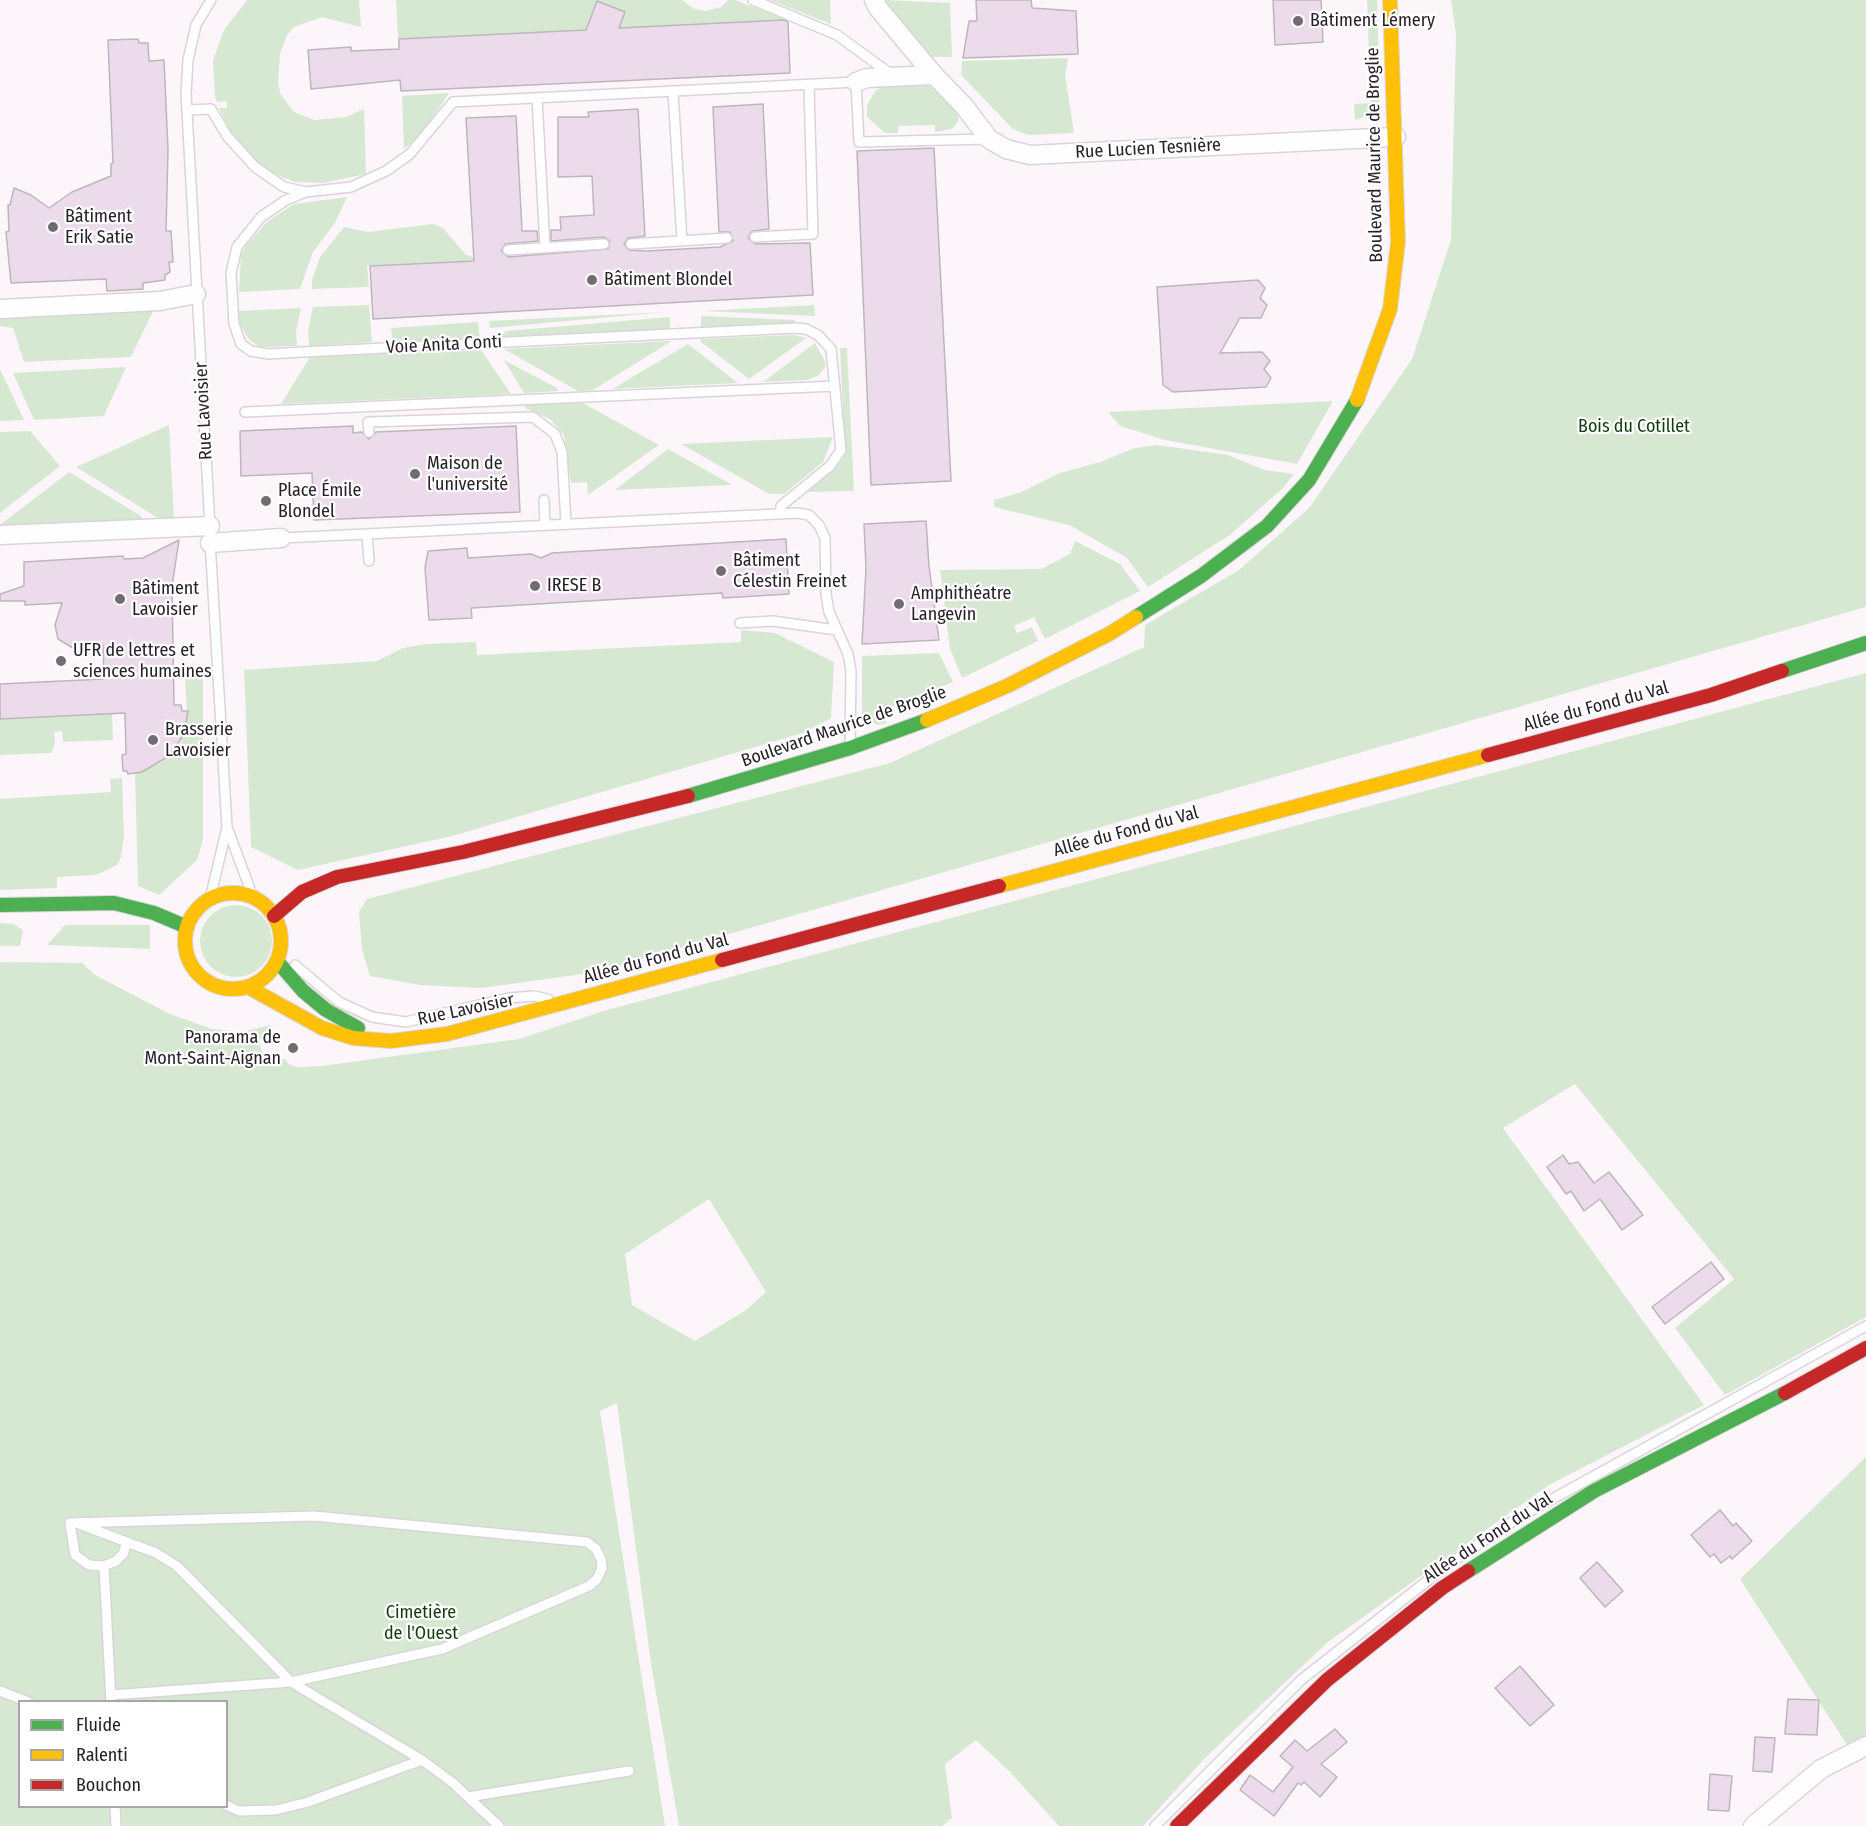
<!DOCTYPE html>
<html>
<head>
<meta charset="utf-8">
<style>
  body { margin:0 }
  #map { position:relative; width:1866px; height:1826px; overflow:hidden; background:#fcf6fb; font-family:"Fira Sans Condensed",sans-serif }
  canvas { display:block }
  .legend { position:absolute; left:18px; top:1700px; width:210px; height:108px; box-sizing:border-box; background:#fff; border:2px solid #a8a6a8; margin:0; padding:8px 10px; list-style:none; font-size:18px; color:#262126 }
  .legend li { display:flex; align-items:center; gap:12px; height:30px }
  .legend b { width:30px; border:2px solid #a8a6a8 }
</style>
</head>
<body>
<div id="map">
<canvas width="1866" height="1826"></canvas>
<ul class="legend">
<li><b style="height:8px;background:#4caf50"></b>Fluide</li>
<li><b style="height:8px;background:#ffc107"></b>Ralenti</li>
<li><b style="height:8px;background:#c62828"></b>Bouchon</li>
</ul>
</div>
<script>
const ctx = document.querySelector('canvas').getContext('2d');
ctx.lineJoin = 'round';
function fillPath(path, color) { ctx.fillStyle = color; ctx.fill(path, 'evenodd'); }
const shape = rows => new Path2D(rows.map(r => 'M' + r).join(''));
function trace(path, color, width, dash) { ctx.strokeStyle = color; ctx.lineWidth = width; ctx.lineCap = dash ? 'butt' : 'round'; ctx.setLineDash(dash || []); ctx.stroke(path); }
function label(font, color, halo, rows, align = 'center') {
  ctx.font = font + ' "Fira Sans Condensed",sans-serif'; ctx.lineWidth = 4.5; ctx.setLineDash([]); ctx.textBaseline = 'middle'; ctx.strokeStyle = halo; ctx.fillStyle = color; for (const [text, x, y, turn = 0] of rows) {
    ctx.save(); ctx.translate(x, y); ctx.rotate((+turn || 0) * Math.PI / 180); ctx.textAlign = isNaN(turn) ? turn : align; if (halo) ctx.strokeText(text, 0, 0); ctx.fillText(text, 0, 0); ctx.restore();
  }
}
fillPath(shape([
  [247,0,359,0,361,27,322,17,294,27,287,35,280,54,278,84,281,95,294,112,314,120,346,117,364,109,366,174,323,183,294,182,266,170,241,147,230,131,219,108,227,108,227,101,217,102,215,97,213,60,224,30],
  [396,0,682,0,694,9,706,11,721,7,728,0,735,0,787,20,619,28,625,12,598,1,586,30,398,39],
  [770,0,830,0,831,24],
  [884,0,950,3,952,57,931,57],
  [1367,0,1377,0,1380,112,1355,120,1354,104,1371,103],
  [1451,0,1866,0,1866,607,597,972,482,988,420,985,370,976,362,950,359,912,367,899,890,763,1144,647,1145,625,1239,570,1309,508,1412,359,1451,240,1456,35],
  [1068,58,1065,75,1074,133,1028,135,1013,129,961,75,962,61],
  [926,85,933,87,956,110,959,120,952,129,935,132,935,125,898,126,898,133,885,133,867,117,867,105,875,91,882,87],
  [449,93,423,133,404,149,402,96],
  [347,197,335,223,313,252,300,289,239,292,241,255,246,245,268,221,294,204],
  [433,224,443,228,466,255,482,260,367,266,369,287,312,289,312,280,320,257,344,227,368,232],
  [369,305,372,342,309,346,308,332,313,307],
  [814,305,815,316,703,311],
  [155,307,131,357,24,362,13,328,0,326,0,314],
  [301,308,296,332,297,346,259,347,248,338,240,324,239,311],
  [667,312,490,328,489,321],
  [701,316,795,320,795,323,701,328],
  [670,317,670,329,500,337,506,331],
  [478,322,480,338,393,342,391,328],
  [794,335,806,338,749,379,701,342,700,339],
  [672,341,593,390,578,391,504,349],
  [815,343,825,361,825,367,819,375,808,380,763,382],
  [688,344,738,383,612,389],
  [840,348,847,348,854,491,805,492,840,463,845,455],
  [481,350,511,394,281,404,310,357],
  [504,360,557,388,558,391,524,393],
  [126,367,104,416,34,420,13,373],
  [0,369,24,420,0,421],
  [1333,401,1297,464,1165,440,1120,426,1108,412],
  [583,403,659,445,588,495,587,482,571,483,564,435,550,419,525,408,524,405],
  [169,425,174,520,161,520,76,467],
  [30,431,60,466,0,513,0,432],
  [833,437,823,462,784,494,769,494,681,444],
  [1157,445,1228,455,1264,470,1294,474,1283,488,1230,535,1148,587,1127,558,1069,525,994,507,994,500,1019,493,1060,473,1100,462,1135,448],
  [668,449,731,484,731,485,615,490],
  [69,472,141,516,141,521,0,528,0,525],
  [1075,541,1120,564,1140,591,1045,639,1034,617,1014,626,1017,633,1032,627,1038,641,962,678,950,649,940,570,1041,569,1070,554],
  [741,630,775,633,834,662,831,718,803,733,452,836,298,870,251,847,244,670,377,661,403,648,426,644,476,642,477,655,741,642],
  [939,653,953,682,883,710,887,723,878,725,862,717,862,656],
  [1866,673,1866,1317,1725,1395,1675,1328,1734,1279,1575,1084,1503,1128,1704,1405,1549,1485,1328,1642,1207,1756,1143,1826,1059,1826,1010,1772,976,1740,945,1764,952,1818,942,1826,679,1826,651,1664,617,1403,600,1411,665,1826,0,1826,0,962,82,963,95,975,170,1014,212,1029,242,1032,270,1025,271,1031,259,1040,261,1050,267,1058,275,1061,285,1059,290,1065,298,1067,322,1066,519,1039,607,1010],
  [709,1199,766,1292,746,1310,695,1341,632,1305,625,1254],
  [20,1702,226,1702,226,1806,20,1806],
  [185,674,203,674,203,840,197,860,159,895,138,886,135,773,162,762,180,743,187,720],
  [112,713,113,740,63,742,62,731,54,732,55,744,51,753,0,755,0,719],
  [122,778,124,837,121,857,117,865,96,875,57,877,57,888,0,890,0,799,111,792,110,779],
  '200 941a36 36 0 1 1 72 0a36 36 0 1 1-72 0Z',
  [0,923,13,924,23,930,20,946,0,946],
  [65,925,150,925,150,949,47,945],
  [1866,1457,1866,1738,1847,1745,1740,1579]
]), '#d6e8d2');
const building = shape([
  [976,0,1031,0,1032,8,1076,11,1078,54,963,58,969,21,977,21,976,0],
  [1273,0,1321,0,1323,42,1275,45,1273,0],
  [597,1,625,12,619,28,784,20,788,22,790,73,401,91,400,80,311,89,308,50,351,47,351,51,399,49,399,39,586,30,597,1],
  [138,39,139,43,148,43,149,61,164,60,168,150,166,231,171,231,173,262,169,262,170,272,165,275,165,280,143,283,143,289,107,291,106,279,11,283,6,232,9,231,8,205,10,205,14,188,31,195,49,208,72,192,111,176,111,164,113,163,108,40,138,39],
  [763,104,769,229,752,231,748,238,755,244,810,243,813,295,373,319,370,266,474,261,466,118,516,116,522,231,537,231,538,241,505,244,501,251,508,257,608,249,610,241,604,237,551,241,551,230,561,230,560,217,594,215,592,176,558,177,558,117,589,117,588,112,638,109,645,236,628,238,624,244,629,250,646,251,720,247,733,241,730,232,719,232,713,107,763,104],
  [934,148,951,481,871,485,857,151,934,148],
  [1258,280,1265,288,1260,298,1267,305,1261,318,1240,318,1220,353,1262,352,1270,361,1264,369,1271,378,1266,387,1173,392,1163,385,1157,287,1258,280],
  [353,426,353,433,362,432,369,439,376,432,516,426,520,512,314,520,312,473,241,476,240,431,353,426],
  [926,521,929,566,939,640,862,644,866,568,864,524,926,521],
  [786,539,789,594,723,598,722,593,471,608,472,618,429,620,425,568,428,551,467,548,468,558,531,554,541,558,552,553,786,539],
  [179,540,172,586,174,705,181,705,182,711,188,711,184,734,169,756,142,772,128,774,127,771,123,771,122,755,126,754,125,713,0,719,0,684,104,679,103,645,76,650,58,639,55,625,62,603,25,605,25,601,0,601,0,594,24,586,24,562,123,556,124,559,143,558,179,540],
  [1563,1155,1569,1164,1578,1162,1594,1183,1609,1172,1643,1215,1622,1230,1600,1199,1584,1211,1571,1191,1566,1194,1547,1167,1563,1155],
  [1711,1262,1724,1279,1665,1324,1652,1307,1711,1262],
  [1720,1510,1733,1526,1736,1523,1752,1541,1732,1559,1730,1556,1721,1563,1714,1554,1710,1557,1691,1535,1720,1510],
  [1597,1562,1623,1591,1605,1607,1580,1578,1597,1562],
  [1520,1666,1554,1705,1530,1726,1495,1688,1520,1666],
  [1788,1699,1819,1700,1817,1735,1785,1734,1788,1699],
  [1335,1729,1347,1742,1321,1764,1337,1777,1320,1797,1304,1782,1301,1785,1298,1783,1274,1816,1240,1790,1250,1775,1273,1792,1293,1767,1280,1756,1295,1740,1307,1751,1335,1729],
  [1755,1737,1775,1738,1772,1772,1753,1771,1755,1737],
  [1710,1774,1732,1776,1729,1811,1708,1810,1710,1774]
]);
fillPath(building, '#ecdbea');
trace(building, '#bcb7bb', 1.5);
const lane = shape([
  [753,0,837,35,892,75],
  [673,91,682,241],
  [537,98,545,247],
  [187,110,211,109,227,136,255,167,284,187,306,192,351,187,386,171,410,154,453,102,856,82,859,142,988,139],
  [306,192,286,200,261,217,237,247,231,273,234,324,241,344,251,351,268,354,303,352,795,328,806,329,818,335,831,349,841,450,830,466,781,506,781,514],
  [755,237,813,234,809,85],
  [631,244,727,238],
  [508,250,604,244],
  [245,412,835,386],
  [369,432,368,422,533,417,555,434,562,452,566,524],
  [544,500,545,525],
  [210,527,186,93,188,60,196,25,211,0],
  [281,538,367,534],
  [369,561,367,534,797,513,809,515,819,525,825,538,826,594,829,612,848,654,851,671,850,746],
  [740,623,773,621,836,630],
  [227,827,253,897],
  [210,899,227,827,210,541],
  [295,965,339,1002,372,1017,406,1022,509,998,534,996,548,999],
  [70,1523,314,1516,587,1542,596,1549,601,1559,602,1568,597,1579,589,1586,442,1649,291,1682,111,1695],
  [70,1523,75,1555,89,1565,104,1566],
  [79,1524,156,1553,177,1566,291,1682,422,1760,453,1783,499,1826],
  [0,1691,28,1702],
  [111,1702,104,1566,116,1561,123,1554,127,1543],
  [468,1797,629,1771],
  [226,1805,239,1811,276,1810,308,1802,422,1760],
  [115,1806,116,1826],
  [1155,1826,1301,1680,1450,1563,1518,1518,1866,1326]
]);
const street = shape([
  [874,0,878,8,934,75,964,106,989,139,1006,149,1030,155,1396,137],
  [856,82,867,78,934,75],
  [0,309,160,301,196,294],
  [0,535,210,526],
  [210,543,281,538],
  [1753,1826,1821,1769,1866,1746]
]);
const fast = shape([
  [1136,617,1201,576,1267,526,1309,480,1357,400],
  [1782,671,1866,643],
  [688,796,850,748,927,720],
  [0,905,114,903,154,913,187,927],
  [277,961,303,991,326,1010,358,1028],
  [1468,1571,1594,1491,1785,1393]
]);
const slow = shape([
  [1357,400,1390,309,1398,242,1390,0],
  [927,720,1007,686,1109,634,1136,617],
  [999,886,1488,755],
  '185 941a48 48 0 1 1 96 0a48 48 0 1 1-96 0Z',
  [248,987,322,1028,353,1038,391,1041,447,1034,722,960]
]);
const jam = shape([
  [1488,755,1711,695,1782,671],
  [274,916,302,892,337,877,463,852,688,796],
  [722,960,999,886],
  [1785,1393,1866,1348],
  [1177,1826,1327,1680,1442,1588,1468,1571]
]);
trace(lane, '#d9d4d9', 12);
trace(street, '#d9d4d9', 21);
trace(fast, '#d9d4d9', 16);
trace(slow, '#d9d4d9', 16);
trace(jam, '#d9d4d9', 16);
trace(lane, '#fffefe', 9);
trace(street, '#fffefe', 18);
trace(fast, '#4caf50', 14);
trace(slow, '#ffc107', 14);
trace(jam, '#c62828', 14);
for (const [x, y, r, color] of [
  [1298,21,6,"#716c71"],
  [53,227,6,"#716c71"],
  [592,280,6,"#716c71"],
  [415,474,6,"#716c71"],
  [266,501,6,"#716c71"],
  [721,571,6,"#716c71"],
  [535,586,6,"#716c71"],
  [120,599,6,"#716c71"],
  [899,604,6,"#716c71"],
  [61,661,6,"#716c71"],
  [153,740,6,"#716c71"],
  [293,1048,6,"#716c71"]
]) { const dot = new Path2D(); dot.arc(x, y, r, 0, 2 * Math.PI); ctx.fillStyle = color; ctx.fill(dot); trace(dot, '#fff', 2); }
label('18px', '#262126', '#fff', [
  ["Bâtiment Lémery",1310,21],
  ["Bâtiment",65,217],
  ["Erik Satie",65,238],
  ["Bâtiment Blondel",604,280],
  ["Maison de",427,464],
  ["l'université",427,485],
  ["Place Émile",278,491],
  ["Blondel",278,512],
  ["Bâtiment",733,561],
  ["Célestin Freinet",733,582],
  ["IRESE B",547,586],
  ["Bâtiment",132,589],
  ["Lavoisier",132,610],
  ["Amphithéatre",911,594],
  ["Langevin",911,615],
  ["UFR de lettres et",73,651],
  ["sciences humaines",73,672],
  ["Brasserie",165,730],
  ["Lavoisier",165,751],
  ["Panorama de",281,1038,"right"],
  ["Mont-Saint-Aignan",281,1059,"right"]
], 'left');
label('18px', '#262126', '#fff', [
  ["Rue Lucien Tesnière",1148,149,-3],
  ["Boulevard Maurice de Broglie",1375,155,-91],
  ["Voie Anita Conti",444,345,-3],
  ["Rue Lavoisier",204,411,-93],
  ["Allée du Fond du Val",1596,707,-15],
  ["Boulevard Maurice de Broglie",844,727,-19],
  ["Allée du Fond du Val",1126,832,-15],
  ["Allée du Fond du Val",656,959,-15],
  ["Rue Lavoisier",466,1010,-12],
  ["Allée du Fond du Val",1488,1538,-33]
]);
label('18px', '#123b0d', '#fff', [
  ["Bois du Cotillet",1634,427],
  ["Cimetière",421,1613],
  ["de l'Ouest",421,1634]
]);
</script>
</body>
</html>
